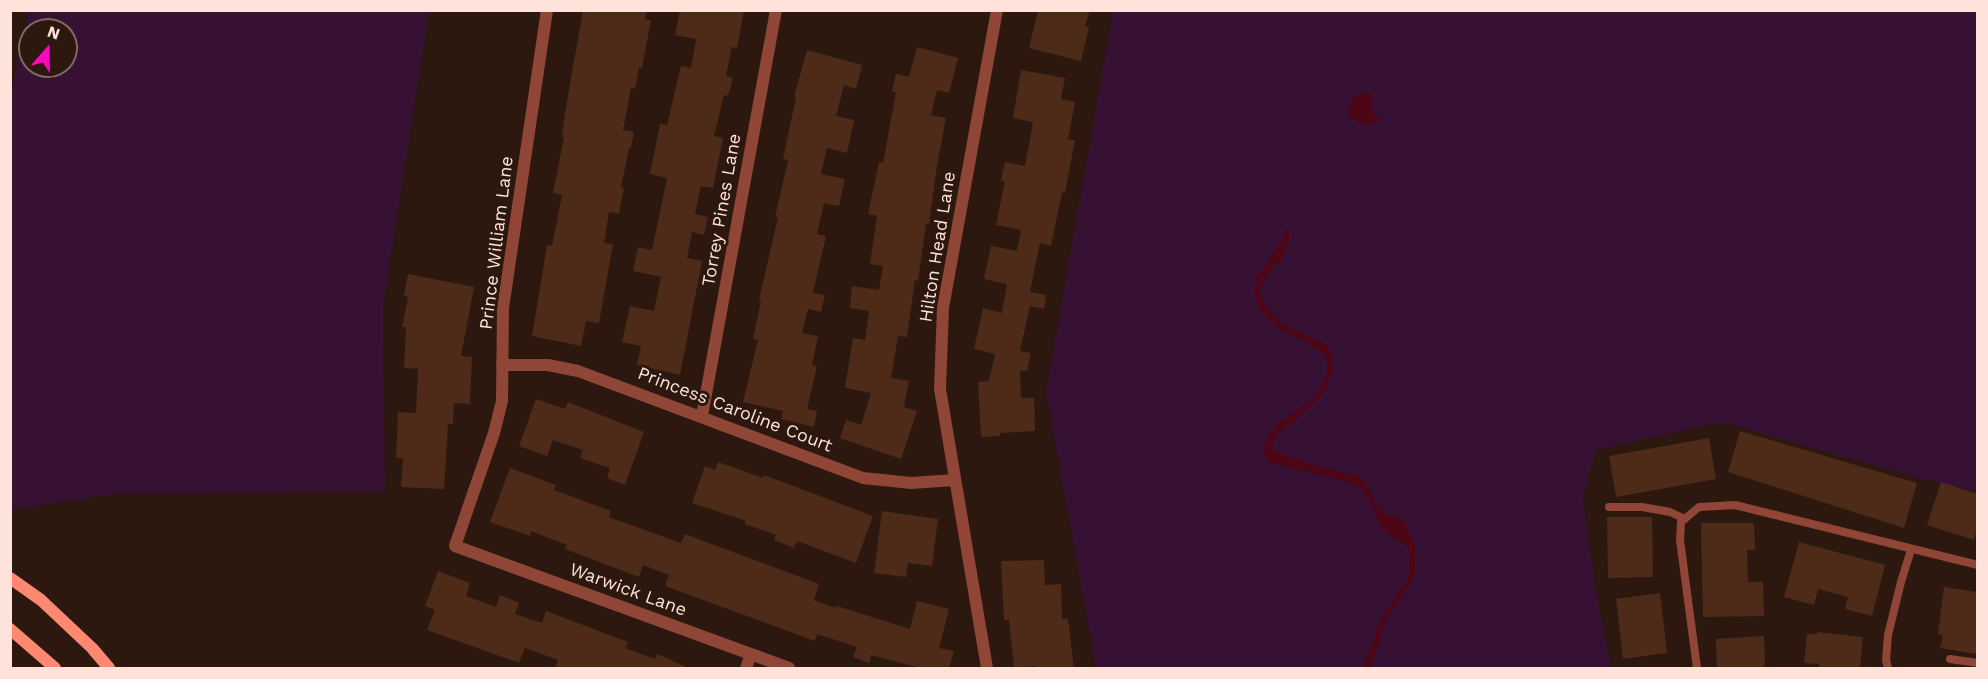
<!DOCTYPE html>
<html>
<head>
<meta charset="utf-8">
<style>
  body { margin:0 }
  #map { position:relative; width:1988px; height:679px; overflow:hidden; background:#2c180f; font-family:"Work Sans",sans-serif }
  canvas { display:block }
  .frame { position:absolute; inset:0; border:12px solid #ffe3da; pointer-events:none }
  .north { position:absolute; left:18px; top:18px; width:60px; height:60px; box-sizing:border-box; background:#2c180f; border:2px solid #806960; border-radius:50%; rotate:20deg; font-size:16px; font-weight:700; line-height:24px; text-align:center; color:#ffe3da }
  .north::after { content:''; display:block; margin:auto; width:21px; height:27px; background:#ff06c3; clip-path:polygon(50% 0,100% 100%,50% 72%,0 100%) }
</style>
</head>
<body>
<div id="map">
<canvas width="1988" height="679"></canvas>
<div class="frame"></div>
<div class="north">N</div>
</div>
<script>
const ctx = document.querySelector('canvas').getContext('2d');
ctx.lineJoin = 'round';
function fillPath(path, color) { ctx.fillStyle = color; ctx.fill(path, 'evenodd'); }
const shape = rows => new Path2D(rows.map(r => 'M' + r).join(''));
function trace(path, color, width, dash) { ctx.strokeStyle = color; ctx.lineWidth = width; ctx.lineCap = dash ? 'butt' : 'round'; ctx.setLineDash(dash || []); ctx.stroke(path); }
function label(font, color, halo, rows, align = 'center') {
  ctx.font = font + ' "Work Sans",sans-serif'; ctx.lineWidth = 6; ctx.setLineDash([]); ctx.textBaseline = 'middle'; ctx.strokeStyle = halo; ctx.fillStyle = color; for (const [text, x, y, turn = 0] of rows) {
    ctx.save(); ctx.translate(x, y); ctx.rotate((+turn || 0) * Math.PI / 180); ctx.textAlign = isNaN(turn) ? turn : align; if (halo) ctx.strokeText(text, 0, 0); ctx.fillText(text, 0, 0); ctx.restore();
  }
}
fillPath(shape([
  [29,11,429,11,383,307,385,492,111,494,11,510,10,97],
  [30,30,66,30,66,66,30,66],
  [1113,11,1977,11,1977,491,1922,479,1721,422,1596,450,1583,497,1594,579,1611,668,1096,668,1046,392]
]), '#361133');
fillPath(shape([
  [1367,92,1371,94,1373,99,1371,110,1375,115,1382,119,1366,125,1348,117,1350,99],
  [1289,229,1289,238,1280,264,1275,264,1261,286,1260,292,1264,304,1281,323,1327,345,1332,355,1334,367,1325,392,1289,426,1279,433,1272,443,1273,451,1323,468,1359,476,1367,485,1377,506,1383,513,1399,518,1404,522,1415,545,1415,571,1412,581,1386,620,1370,668,1363,668,1381,618,1408,579,1410,557,1407,547,1381,528,1370,501,1363,490,1348,482,1269,462,1263,450,1267,439,1275,426,1314,398,1326,378,1328,363,1325,355,1303,340,1284,332,1270,321,1259,309,1254,293,1257,278,1281,242,1285,230]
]), '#4d0616');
fillPath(shape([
  [583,10,647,10,645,19,651,20,642,68,639,67,635,89,631,88,623,130,634,132,631,148,629,148,621,187,624,188,619,214,609,212,604,243,613,244,599,323,586,321,581,346,532,336,547,245,552,246,562,195,553,193,564,137,562,137,565,113],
  [680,10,744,10,737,48,732,47,726,76,733,78,728,96,724,95,714,136,723,138,713,188,701,186,695,214,708,217,704,235,692,232,687,258,702,261,680,375,637,365,641,346,622,342,630,306,654,311,661,277,633,271,638,247,652,250,667,178,650,174,660,124,667,125,681,66,691,68,696,39,675,35],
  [1038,10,1090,10,1085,26,1089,27,1081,61,1029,48],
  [917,47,958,58,949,93,937,90,931,115,946,118,937,166,929,224,926,224,918,281,915,280,907,337,898,336,891,378,909,381,904,407,917,411,901,459,840,438,846,420,861,425,871,393,845,388,853,338,865,340,869,311,850,308,852,286,879,290,883,266,870,264,877,216,868,214,879,162,883,163,896,92,892,91,896,74,909,77],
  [807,50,862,65,856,89,844,85,836,116,854,120,847,153,827,148,821,174,845,179,839,206,824,203,817,234,826,236,813,293,825,295,821,312,808,309,802,333,818,336,812,365,817,366,807,409,817,411,814,427,781,419,783,411,743,402,758,340,753,339,761,301,759,300,778,217,775,217,788,160,783,159,796,97,794,97],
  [1021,70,1065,78,1061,99,1075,102,1068,139,1075,140,1065,193,1062,192,1051,246,1040,243,1030,292,1046,295,1044,309,1030,306,1020,351,1031,353,1027,371,1020,370,1021,398,1034,398,1035,431,1000,433,1000,436,981,437,978,382,989,381,995,354,974,349,983,308,1002,313,1007,284,984,279,991,246,1017,251,1021,230,996,225,1005,181,1001,181,1005,162,1025,166,1033,122,1013,118],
  [408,274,474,287,461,356,472,357,470,404,454,403,453,424,448,424,444,489,401,487,403,458,396,458,398,412,416,413,418,369,404,368,406,327,402,327,408,297,404,296],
  [536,399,565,409,568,402,644,432,625,485,607,478,610,468,580,458,583,450,553,440,547,456,519,446],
  [1740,431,1917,483,1904,528,1728,472],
  [1709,438,1716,479,1616,497,1609,456],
  [718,462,763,478,764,475,873,516,856,563,797,541,794,548,774,540,776,535,745,524,746,521,692,503,705,466,715,470],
  [510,468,556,485,554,490,611,511,609,517,681,543,685,534,819,584,814,600,836,608,837,606,910,629,917,601,949,609,939,648,954,651,949,669,924,669,871,655,869,663,853,657,857,647,817,634,815,641,665,586,669,575,643,565,639,577,565,549,567,545,531,531,530,536,490,522],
  [1941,482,1977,494,1977,528,1974,540,1927,525],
  [882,511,938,519,932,566,908,563,906,577,874,573],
  [1607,517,1652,517,1653,577,1608,578],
  [1701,523,1754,523,1755,550,1747,550,1748,582,1763,582,1764,616,1703,617],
  [1799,542,1885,565,1872,616,1845,609,1848,597,1818,589,1814,605,1784,597],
  [1044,560,1045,585,1061,584,1062,619,1068,619,1074,669,1036,669,1036,666,1014,668,1009,620,1004,620,1001,561],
  [438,571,470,583,466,596,496,607,500,595,519,603,515,614,542,623,546,611,628,642,625,648,655,659,657,654,691,669,555,669,558,660,525,648,519,663,427,630,435,610,425,606],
  [1944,587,1977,592,1977,654,1940,648,1943,636,1938,634],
  [1660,593,1667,653,1623,659,1616,599],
  [1817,632,1863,637,1860,669,1819,669,1819,664,1804,663,1807,634,1817,634],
  [1764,636,1765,666,1762,667,1762,669,1717,669,1716,639]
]), '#4e2b19');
trace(shape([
  [1609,507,1642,507,1670,512,1685,519],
  [1950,659,1978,663],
  [1697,668,1680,540,1681,522,1699,507,1735,505,1978,565],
  [1888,668,1886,660,1888,635,1901,582,1911,550]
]), '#8f4636', 8);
trace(shape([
  [547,10,503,308,502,401,494,433,455,546,789,668],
  [502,365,548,365,578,371,863,478,911,483,955,480],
  [702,416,776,10],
  [746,668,751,654],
  [987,668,940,389,943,308,997,10]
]), '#8f4636', 12);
trace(shape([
  [10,578,41,600,92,648,109,668],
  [10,629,55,668]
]), '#ff8871', 12);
label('18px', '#ffe3da', '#2c180f', [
  ["Torrey Pines Lane",722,210,-80],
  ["Prince William Lane",497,243,-83],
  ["Hilton Head Lane",938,247,-81],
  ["Princess Caroline Court",735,410,21],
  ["Warwick Lane",628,590,20]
]);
</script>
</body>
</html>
